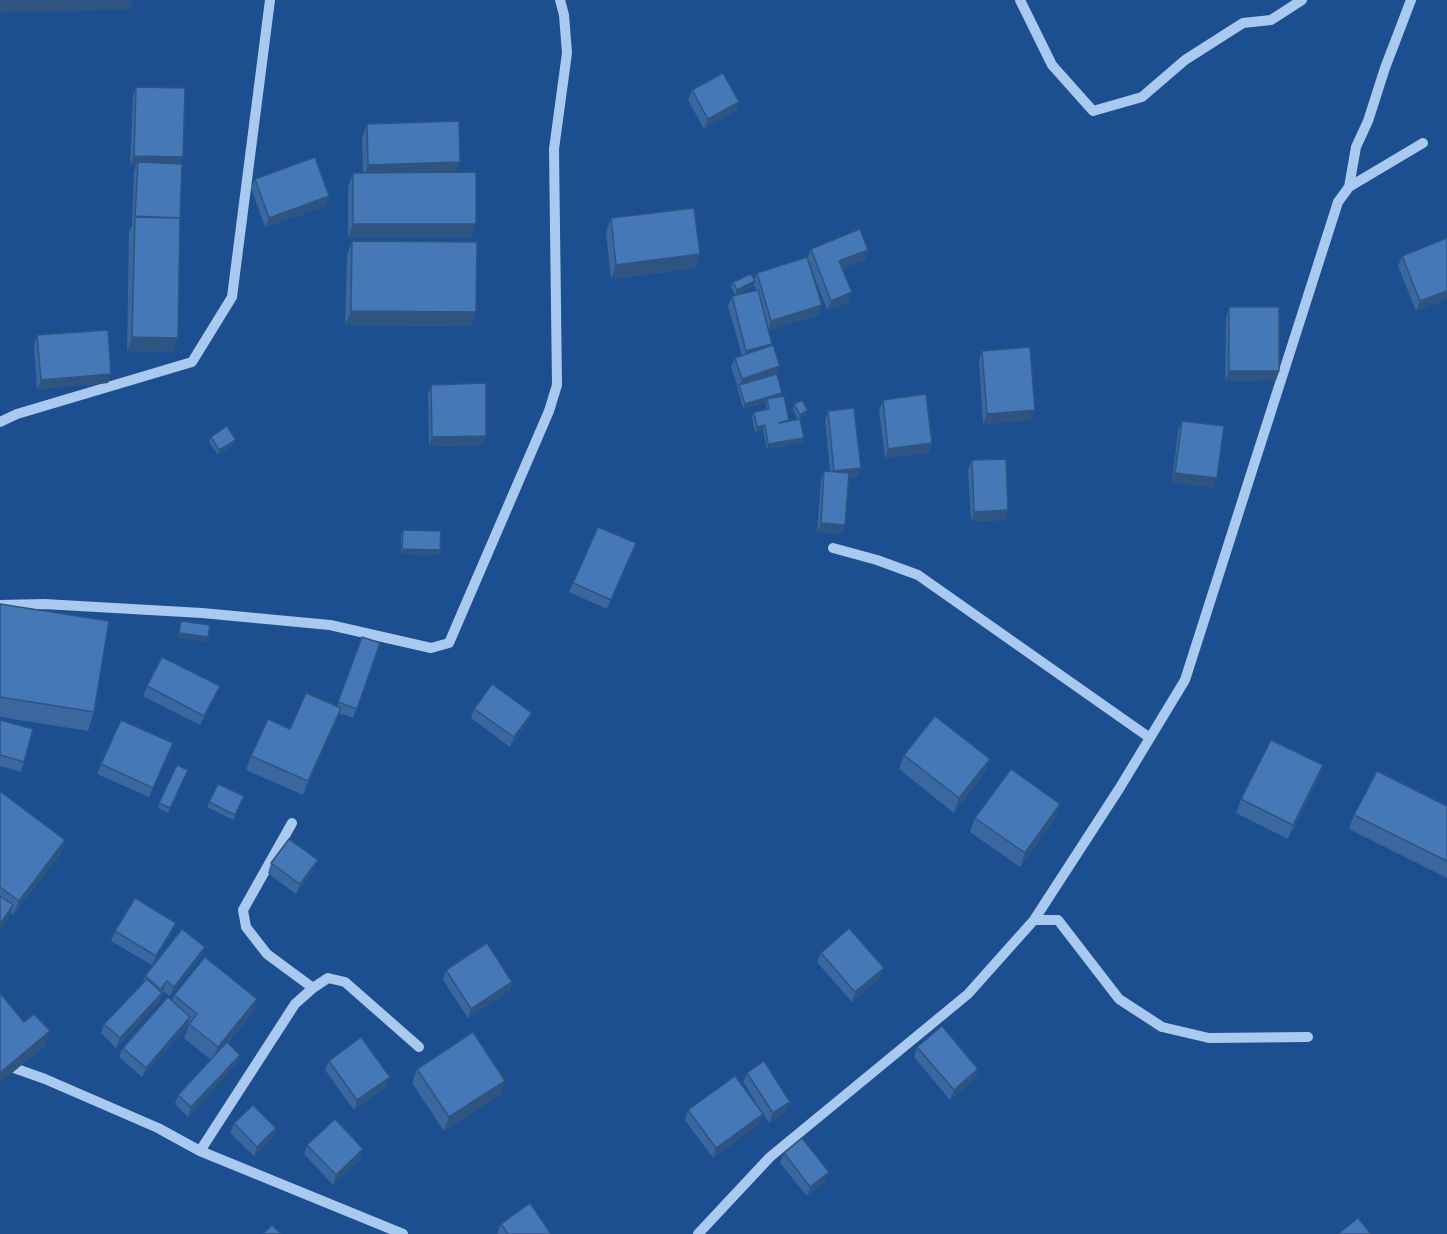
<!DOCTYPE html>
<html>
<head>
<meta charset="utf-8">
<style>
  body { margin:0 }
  canvas { display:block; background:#1b4f8f }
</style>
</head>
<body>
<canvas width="1447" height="1234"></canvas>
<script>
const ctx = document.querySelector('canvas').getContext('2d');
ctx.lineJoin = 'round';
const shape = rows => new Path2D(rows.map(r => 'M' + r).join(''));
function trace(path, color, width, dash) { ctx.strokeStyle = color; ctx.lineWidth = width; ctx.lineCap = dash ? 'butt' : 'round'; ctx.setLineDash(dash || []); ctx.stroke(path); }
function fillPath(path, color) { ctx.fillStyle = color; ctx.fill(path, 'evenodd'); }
trace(shape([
  [1020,0,1052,65,1093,111,1142,97,1185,60,1243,23,1271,20,1302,0],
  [1349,187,1356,147,1368,121,1385,68,1411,0],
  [0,422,17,414,192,362,232,297,270,0],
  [833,548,877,560,918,575,1150,738],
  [0,605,44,604,202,613,330,625,431,648,449,643,549,411,557,385,554,149,567,53,564,15,560,0],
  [292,823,243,910,246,927,267,954,313,988],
  [1034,920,1058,920,1119,999,1162,1027,1209,1038,1308,1037],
  [0,1063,45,1079,158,1128,200,1151,403,1234],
  [200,1151,295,1004,313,988,328,978,345,982,419,1047],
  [698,1234,770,1157,968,994,1034,920,1119,789,1185,680,1338,202,1349,187,1423,143]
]), '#a9c9ee', 10);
fillPath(shape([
  [136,87,183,157,180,164,173,352,127,351,129,231,132,225,134,171,136,165,130,165,133,96],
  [692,90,739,102,736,111,704,129,688,100],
  [367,124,456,173,471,238,348,238,348,187,353,173,363,173,362,138],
  [255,179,326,206,265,227,251,188],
  [611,218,700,254,695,268,611,279,606,232],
  [1447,238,1447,299,1416,311,1398,266,1402,256],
  [352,241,476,312,471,326,345,325,347,255],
  [811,249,868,250,865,260,842,268,848,302,827,310,809,262,819,315,769,330,781,396,788,421,798,420,793,409,794,404,808,410,806,415,799,420,802,443,767,449,763,430,755,432,752,417,754,412,767,409,766,404,766,402,743,409,738,389,738,388,731,367,735,358,742,356,728,306,732,296,756,290,754,284,753,286,735,295,731,287,733,282,754,280,757,273,807,258],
  [1229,307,1279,371,1276,380,1225,381,1226,317],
  [37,335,108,383,37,389,34,345],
  [982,351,1035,410,1031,420,983,424,979,361],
  [431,385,486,436,483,445,429,446,428,394],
  [883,400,932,443,928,453,885,458,879,410],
  [828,411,857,477,849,478,845,525,842,534,817,532,821,480,824,471,830,471,825,420],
  [1182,421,1214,488,1172,482,1178,431],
  [211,437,236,440,234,444,218,455,209,442],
  [972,460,1008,510,1004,520,971,521,968,470],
  [403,530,440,550,439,555,401,554,401,535],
  [636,543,607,609,569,592,573,583],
  [0,604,94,712,88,731,0,717],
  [362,637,380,643,353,718,339,713,303,795,246,770,251,756,290,729,337,707],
  [147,686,220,686,216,695,200,725,143,696],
  [474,709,532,713,528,722,510,747,471,718],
  [0,720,24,762,21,772,0,766],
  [170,752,149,797,97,774,101,764],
  [904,755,990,759,985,773,954,813,899,769],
  [188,770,168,813,158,808,159,803],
  [1318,780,1288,839,1236,813,1241,799],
  [0,793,65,840,60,854,13,915,11,913,0,929],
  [244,796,233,820,207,807,209,802],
  [1447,806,1447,878,1349,829,1354,815],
  [975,818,1055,818,1020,867,970,832],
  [318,860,314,869,296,894,268,873,271,863],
  [115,931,172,932,152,965,111,941],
  [821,953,880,977,852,1002,817,962],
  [201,956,170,996,163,991,159,1002,116,1048,101,1033,104,1024,143,983,145,976],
  [446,970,512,982,509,991,468,1018,443,980],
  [174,995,257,999,252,1013,228,1043,240,1055,236,1064,188,1117,175,1104,178,1095,211,1060,184,1038,189,1025,188,1024,187,1027,142,1077,119,1057,123,1048,172,1001],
  [917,1047,975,1079,950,1100,914,1057],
  [329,1061,386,1087,354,1110,325,1070],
  [417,1069,500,1095,444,1131,412,1083],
  [747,1073,786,1112,769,1123,743,1082],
  [688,1110,759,1124,713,1158,685,1120],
  [234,1123,276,1128,273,1137,254,1156,230,1133],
  [307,1145,360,1159,333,1185,304,1154],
  [784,1153,825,1182,807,1196,780,1163],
  [501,1224,551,1234,498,1234,497,1233]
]), '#3a679d');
fillPath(shape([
  [0,0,133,0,129,10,0,13],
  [739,102,736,111,704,129,708,119],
  [134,156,183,157,179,167,138,162,136,165,130,165],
  [460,162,455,176,363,179,368,165],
  [329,196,326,206,265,227,269,218],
  [353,224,476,224,471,238,348,238],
  [868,250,865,260,836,271,839,261],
  [700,254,695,268,611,279,616,265],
  [755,281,753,286,735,295,737,290],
  [1447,291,1447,299,1416,311,1420,301],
  [852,292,848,302,827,310,831,301],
  [822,305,819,315,768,331,771,321],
  [351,311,476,312,471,326,345,325],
  [132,337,178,338,173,352,127,351],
  [772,344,769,354,743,360,746,351],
  [780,366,777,376,740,385,742,379],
  [1229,371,1279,371,1276,380,1225,381],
  [111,374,108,383,37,389,41,380],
  [782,393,780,398,767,399,766,402,743,409,745,404],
  [808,410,806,415,798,420,800,415],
  [1035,410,1031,420,983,424,987,414],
  [765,425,763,430,755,432,757,427],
  [486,436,483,445,429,446,432,437],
  [804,438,802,443,767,449,768,444],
  [236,440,234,444,218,455,219,450],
  [932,443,928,453,885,458,888,449],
  [861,468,857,477,831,480,834,471],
  [1175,473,1217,478,1214,488,1172,482],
  [1008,510,1004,520,971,521,974,512],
  [821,523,845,525,842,534,817,532],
  [636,543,633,553,607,609,611,600],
  [402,549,440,550,439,555,401,554],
  [179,633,208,637,206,642,178,638],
  [220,686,216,695,200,725,204,716],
  [341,708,336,723,303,795,308,781],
  [532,713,528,722,510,747,514,737],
  [173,743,170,752,149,797],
  [990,759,985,773,954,813,959,798],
  [1323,765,1318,780,1288,839,1293,825],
  [1060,804,1055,818,1020,867,1025,853],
  [65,840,60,854,13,915,19,901],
  [318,860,314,869,296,894,300,884],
  [13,905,10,915,0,929,0,924],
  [176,923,172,932,152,965,156,956],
  [205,947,201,956,170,996,174,987],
  [884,968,880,977,852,1002,855,992],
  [167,981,163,991,160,995,162,993,159,1002,116,1048,120,1038,158,997,161,989],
  [512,982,509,991,468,1018,471,1009],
  [257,999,252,1013,213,1061,218,1047],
  [190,1017,187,1027,142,1077,146,1068],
  [50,1031,45,1046,0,1083,0,1073],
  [240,1055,236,1064,188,1117,191,1107],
  [978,1069,975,1079,950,1100,954,1090],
  [390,1077,386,1087,354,1110,357,1100],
  [505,1081,500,1095,444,1131,449,1117],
  [790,1102,786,1112,769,1123,773,1113],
  [763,1114,759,1124,713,1158,716,1148],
  [276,1128,273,1137,254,1156,257,1147],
  [363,1149,360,1159,333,1185,336,1175],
  [829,1172,825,1182,807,1196,810,1187]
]), '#305480');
const building = shape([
  [723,73,739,102,708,119,692,90,723,73],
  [136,87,185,88,183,157,134,156,136,87],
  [459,121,460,162,368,165,367,124,459,121],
  [315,157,329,196,269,218,255,179,315,157],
  [138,162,182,164,180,218,135,216,138,162],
  [476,172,476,224,353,224,353,173,476,172],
  [694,208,700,254,616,265,611,218,694,208],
  [135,217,180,218,178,338,132,337,135,217],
  [860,229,868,250,839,261,852,292,831,301,811,249,860,229],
  [1447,238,1447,291,1420,301,1402,256,1447,238],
  [352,241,477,242,476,312,351,311,352,241],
  [807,257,822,305,771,321,757,273,807,257],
  [751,274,755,281,737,290,733,282,751,274],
  [758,290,772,344,746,351,732,296,758,290],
  [1229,307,1279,307,1279,371,1229,371,1229,307],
  [108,330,111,374,41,380,37,335,108,330],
  [773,345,780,366,742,379,735,358,773,345],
  [1030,347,1035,410,987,414,982,351,1030,347],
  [777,374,782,393,745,404,739,385,777,374],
  [486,383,486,436,432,437,431,385,486,383],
  [926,394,932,443,888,449,883,400,926,394],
  [784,396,789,420,779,423,800,419,804,438,768,444,765,425,757,427,754,412,769,409,767,399,784,396],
  [802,400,808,410,800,415,794,404,802,400],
  [854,408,861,468,834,471,828,411,854,408],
  [1182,421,1224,426,1217,478,1175,473,1182,421],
  [227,426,236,440,219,450,211,437,227,426],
  [1006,459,1008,510,974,512,972,460,1006,459],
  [824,471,849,473,845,525,821,523,824,471],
  [598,527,636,543,611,600,573,583,598,527],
  [403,530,441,531,440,550,402,549,403,530],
  [0,604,109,621,94,712,0,697,0,604],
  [181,621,210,625,208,637,179,633,181,621],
  [362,637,380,643,357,709,338,702,362,637],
  [162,657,220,686,204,716,147,686,162,657],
  [492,684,532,713,514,737,474,709,492,684],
  [306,693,341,708,308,781,251,756,268,719,290,729,306,693],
  [935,716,990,759,959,798,904,755,935,716],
  [0,720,33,729,24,762,0,755,0,720],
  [121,720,173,743,153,788,101,764,121,720],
  [1271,740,1323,765,1293,825,1241,799,1271,740],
  [177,765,188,770,170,808,159,803,177,765],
  [1011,769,1060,804,1025,853,975,818,1011,769],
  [1377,771,1447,806,1447,861,1354,815,1377,771],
  [218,784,244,796,235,815,209,802,218,784],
  [1,792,65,840,19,901,0,887,0,793,1,792],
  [289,839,318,860,300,884,271,863,289,839],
  [0,896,13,905,0,924,0,896],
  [135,898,176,923,156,956,115,931,135,898],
  [849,928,884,968,855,992,821,953,849,928],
  [182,929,205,947,174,987,167,981,161,989,145,976,182,929],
  [487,943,512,982,471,1009,446,970,487,943],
  [205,957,257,999,218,1047,189,1024,197,1014,174,995,205,957],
  [147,979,162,993,120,1038,104,1024,147,979],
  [0,993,24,1022,34,1014,50,1031,0,1073,0,993],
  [168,997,190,1017,146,1068,123,1048,168,997],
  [942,1026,978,1069,954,1090,917,1047,942,1026],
  [473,1032,505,1081,449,1117,417,1069,473,1032],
  [361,1037,390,1077,357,1100,329,1061,361,1037],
  [227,1042,240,1055,191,1107,178,1095,227,1042],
  [764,1061,790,1102,773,1113,747,1073,764,1061],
  [735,1076,763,1114,716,1148,688,1110,735,1076],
  [253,1105,276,1128,257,1147,234,1123,253,1105],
  [335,1119,363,1149,336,1175,307,1145,335,1119],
  [802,1138,829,1172,810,1187,784,1153,802,1138],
  [530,1203,551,1234,508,1234,501,1224,530,1203],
  [1358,1218,1371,1234,1338,1234,1358,1218],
  [272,1225,281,1234,263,1234,272,1225]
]);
fillPath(building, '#4478b7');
trace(building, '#305480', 1.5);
</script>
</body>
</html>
